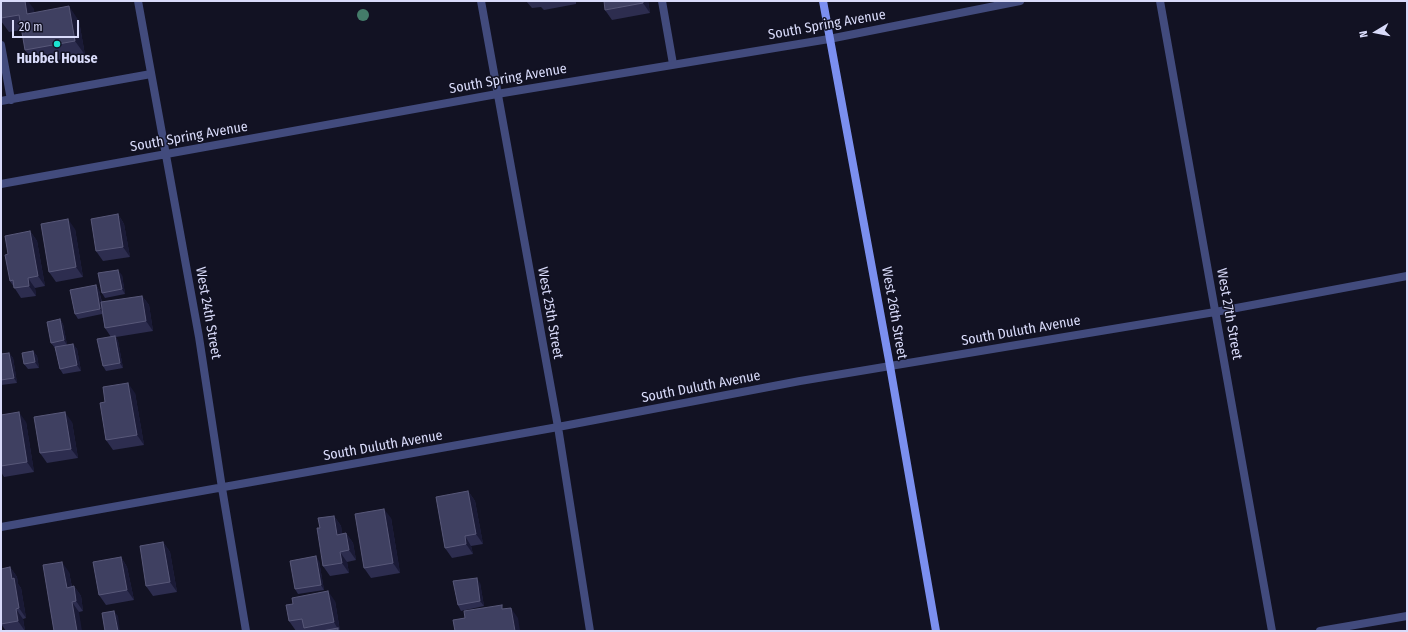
<!DOCTYPE html>
<html>
<head>
<meta charset="utf-8">
<style>
  body { margin:0 }
  #map { position:relative; width:1408px; height:632px; overflow:hidden; background:#121223; font-family:"Fira Sans Condensed",sans-serif }
  canvas { display:block }
  .frame { position:absolute; inset:0; border:2px solid #d9dbfa; pointer-events:none }
  .north { position:absolute; left:1356px; top:12px; width:40px; height:40px; -webkit-text-stroke:3px #121223; paint-order:stroke; rotate:260deg; font-size:11px; font-weight:700; line-height:16px; text-align:center; color:#d9dbfa }
  .north::after { content:''; display:block; margin:auto; width:14px; height:18px; background:#d9dbfa; clip-path:polygon(50% 0,100% 100%,50% 72%,0 100%) }
  .scale { position:absolute; left:12px; top:20px; width:67px; height:18px; box-sizing:border-box; border:2px solid #d9dbfa; border-top:0; padding-left:5px; font-size:12px; line-height:14px; white-space:nowrap; color:#d9dbfa; -webkit-text-stroke:3px #121223; paint-order:stroke }
</style>
</head>
<body>
<div id="map">
<canvas width="1408" height="632"></canvas>
<div class="frame"></div>
<div class="north">N</div>
<div class="scale">20 m</div>
</div>
<script>
const ctx = document.querySelector('canvas').getContext('2d');
ctx.lineJoin = 'round';
const shape = rows => new Path2D(rows.map(r => 'M' + r).join(''));
function trace(path, color, width, dash) { ctx.strokeStyle = color; ctx.lineWidth = width; ctx.lineCap = dash ? 'butt' : 'round'; ctx.setLineDash(dash || []); ctx.stroke(path); }
function fillPath(path, color) { ctx.fillStyle = color; ctx.fill(path, 'evenodd'); }
function label(font, color, halo, rows, align = 'center') {
  ctx.font = font + ' "Fira Sans Condensed",sans-serif'; ctx.lineWidth = 3; ctx.setLineDash([]); ctx.textBaseline = 'middle'; ctx.strokeStyle = halo; ctx.fillStyle = color; for (const [text, x, y, turn = 0] of rows) {
    ctx.save(); ctx.translate(x, y); ctx.rotate((+turn || 0) * Math.PI / 180); ctx.textAlign = isNaN(turn) ? turn : align; if (halo) ctx.strokeText(text, 0, 0); ctx.fillText(text, 0, 0); ctx.restore();
  }
}
trace(shape([
  [662,1,673,64],
  [1,45,11,100],
  [1,101,151,74]
]), '#424b7d', 8);
trace(shape([
  [138,1,199,337,222,488,246,631],
  [481,1,558,427,590,631],
  [1160,1,1272,631],
  [1,184,497,94,829,39,1020,1],
  [1,527,558,427,800,381,1215,312,1407,276],
  [1320,631,1407,616]
]), '#424b7d', 8);
trace(shape([
  [823,1,890,366,936,631]
]), '#7b8fef', 8);
ctx.fillStyle = '#447c6a';
for (const [x, y] of [
  [363,15]
]) { ctx.beginPath(); ctx.arc(x, y, 6, 0, 2 * Math.PI); ctx.fill(); }
fillPath(shape([
  [1,1,34,9,34,13,79,21,85,55,35,64,25,50,22,30,9,32,1,21],
  [526,1,576,1,576,4,544,10,541,7,532,8],
  [648,1,650,13,612,20,605,10],
  [118,214,124,224,130,257,103,261,96,251],
  [75,229,83,277,56,282,49,272],
  [30,231,37,241,45,286,35,288,36,296,21,298,10,281,8,254],
  [122,275,125,294,105,298,102,293],
  [96,285,99,290,102,302,142,296,149,305,153,331,116,337,118,341,123,368,106,371,103,366,111,337,105,328,102,314,78,319,75,314],
  [60,319,63,324,67,345,73,344,77,349,81,371,63,374,60,369,55,348,51,343],
  [33,351,37,356,39,368,28,369,24,364],
  [9,353,13,358,17,383,1,385,1,354],
  [135,393,144,445,113,450,106,440,105,402],
  [1,415,26,422,34,472,4,477,1,472],
  [72,422,78,458,47,463,40,453],
  [468,491,475,501,483,544,471,546,473,554,452,558,445,548],
  [334,516,341,526,342,534,346,533,353,543,356,560,347,562,349,573,330,576,323,566,320,528],
  [391,518,400,573,371,578,364,568],
  [163,542,170,552,177,592,153,596,146,586],
  [121,557,127,567,134,600,106,605,99,595],
  [319,561,324,590,298,594,295,589],
  [10,567,17,577,18,584,21,588,26,618,23,619,25,631,6,631,1,624,1,569],
  [69,572,72,587,74,586,81,596,83,611,79,612,54,631],
  [480,583,484,606,461,611,458,605],
  [335,601,340,631,306,631,305,630,296,631,289,621]
]), '#2d2d4f');
fillPath(shape([
  [25,1,28,1,34,9,37,28,27,14],
  [643,1,648,1,650,13,643,3],
  [69,6,79,21,85,55,75,41],
  [118,214,124,224,130,257,123,247],
  [68,219,75,229,83,277,76,267],
  [30,231,37,241,45,286,38,276],
  [118,270,122,275,125,294,122,289],
  [28,278,35,288,36,296,29,286],
  [96,285,99,290,104,314,100,309],
  [142,296,149,305,153,331,146,321],
  [60,319,63,324,67,345,64,340],
  [115,336,118,341,123,368,120,363],
  [73,344,77,349,81,371,77,365],
  [33,351,37,356,39,368,35,362],
  [9,353,13,358,17,383,14,378],
  [128,383,135,393,144,445,137,435],
  [19,412,26,422,34,472,27,462],
  [65,412,72,422,78,458,71,449],
  [468,491,475,501,483,544,476,534],
  [384,509,391,518,400,573,393,563],
  [334,516,341,526,344,545,337,535],
  [346,533,353,543,356,560,349,550],
  [465,536,471,546,473,554,466,544],
  [163,542,170,552,177,592,170,582],
  [340,552,347,562,349,573,342,563],
  [316,556,319,561,324,590,321,585],
  [121,557,127,567,134,600,127,590],
  [62,562,69,572,74,598,67,588],
  [10,567,17,577,18,584,21,588,26,618,19,608,12,579],
  [477,578,480,583,484,606,480,601],
  [74,586,81,596,83,611,76,601],
  [328,591,335,601,340,631,339,631,334,622],
  [72,602,79,612,82,631,77,631],
  [511,608,518,618,520,631,515,631],
  [16,609,23,619,25,631,18,621],
  [114,611,118,616,120,631,118,631]
]), '#1a1a36');
const building = shape([
  [1,1,25,1,27,14,69,6,75,41,25,50,19,15,1,18,1,1],
  [604,1,643,1,643,3,605,10,604,1],
  [118,214,123,247,96,251,91,219,118,214],
  [68,219,76,267,49,272,41,224,68,219],
  [30,231,38,276,28,278,29,286,14,288,13,280,10,281,5,255,8,254,5,236,30,231],
  [118,270,122,289,102,293,98,273,118,270],
  [96,285,100,309,75,314,70,290,96,285],
  [142,296,146,321,105,328,101,302,142,296],
  [60,319,64,340,51,343,47,322,60,319],
  [115,336,120,363,103,366,97,339,115,336],
  [73,344,77,365,60,369,55,347,73,344],
  [33,351,35,362,24,364,22,353,33,351],
  [9,353,14,378,1,380,1,354,9,353],
  [128,383,137,435,106,440,100,403,105,402,103,387,128,383],
  [19,412,27,462,1,466,1,415,19,412],
  [65,412,71,449,40,453,34,417,65,412],
  [468,491,476,534,465,536,466,544,445,548,436,497,468,491],
  [384,509,393,563,364,568,355,514,384,509],
  [334,516,337,535,346,533,349,550,340,552,342,563,323,566,317,528,320,528,318,518,334,516],
  [163,542,170,582,146,586,140,546,163,542],
  [316,556,321,585,295,589,290,561,316,556],
  [121,557,127,590,99,595,93,562,121,557],
  [62,562,67,588,74,586,76,601,72,602,77,631,54,631,43,565,62,562],
  [10,567,12,579,14,578,19,608,16,609,18,621,1,624,1,569,10,567],
  [477,578,480,601,458,605,453,581,477,578],
  [328,591,334,622,304,628,302,619,289,621,286,605,293,604,292,598,328,591],
  [502,605,502,609,511,608,515,631,455,631,453,620,465,618,464,611,502,605],
  [114,611,118,631,105,631,102,613,114,611],
  [338,628,338,631,322,631,338,628]
]);
fillPath(building, '#3f4061');
trace(building, '#585879', 1);
for (const [x, y, r, color] of [
  [57,44,4,"#1ce3d0"]
]) { const dot = new Path2D(); dot.arc(x, y, r, 0, 2 * Math.PI); ctx.fillStyle = color; ctx.fill(dot); trace(dot, '#121223', 1.5); }
label('14px', '#d9dbfa', '#121223', [
  ["South Spring Avenue",827,25,-10],
  ["South Spring Avenue",508,79,-10],
  ["South Spring Avenue",189,137,-10],
  ["West 24th Street",208,313,80],
  ["West 25th Street",550,313,80],
  ["West 26th Street",894,313,80],
  ["West 27th Street",1229,314,80],
  ["South Duluth Avenue",1021,331,-10],
  ["South Duluth Avenue",701,387,-11],
  ["South Duluth Avenue",383,446,-10]
]);
label('bold 14px', '#d9dbfa', '#121223', [
  ["Hubbel House",57,59]
]);
</script>
</body>
</html>
